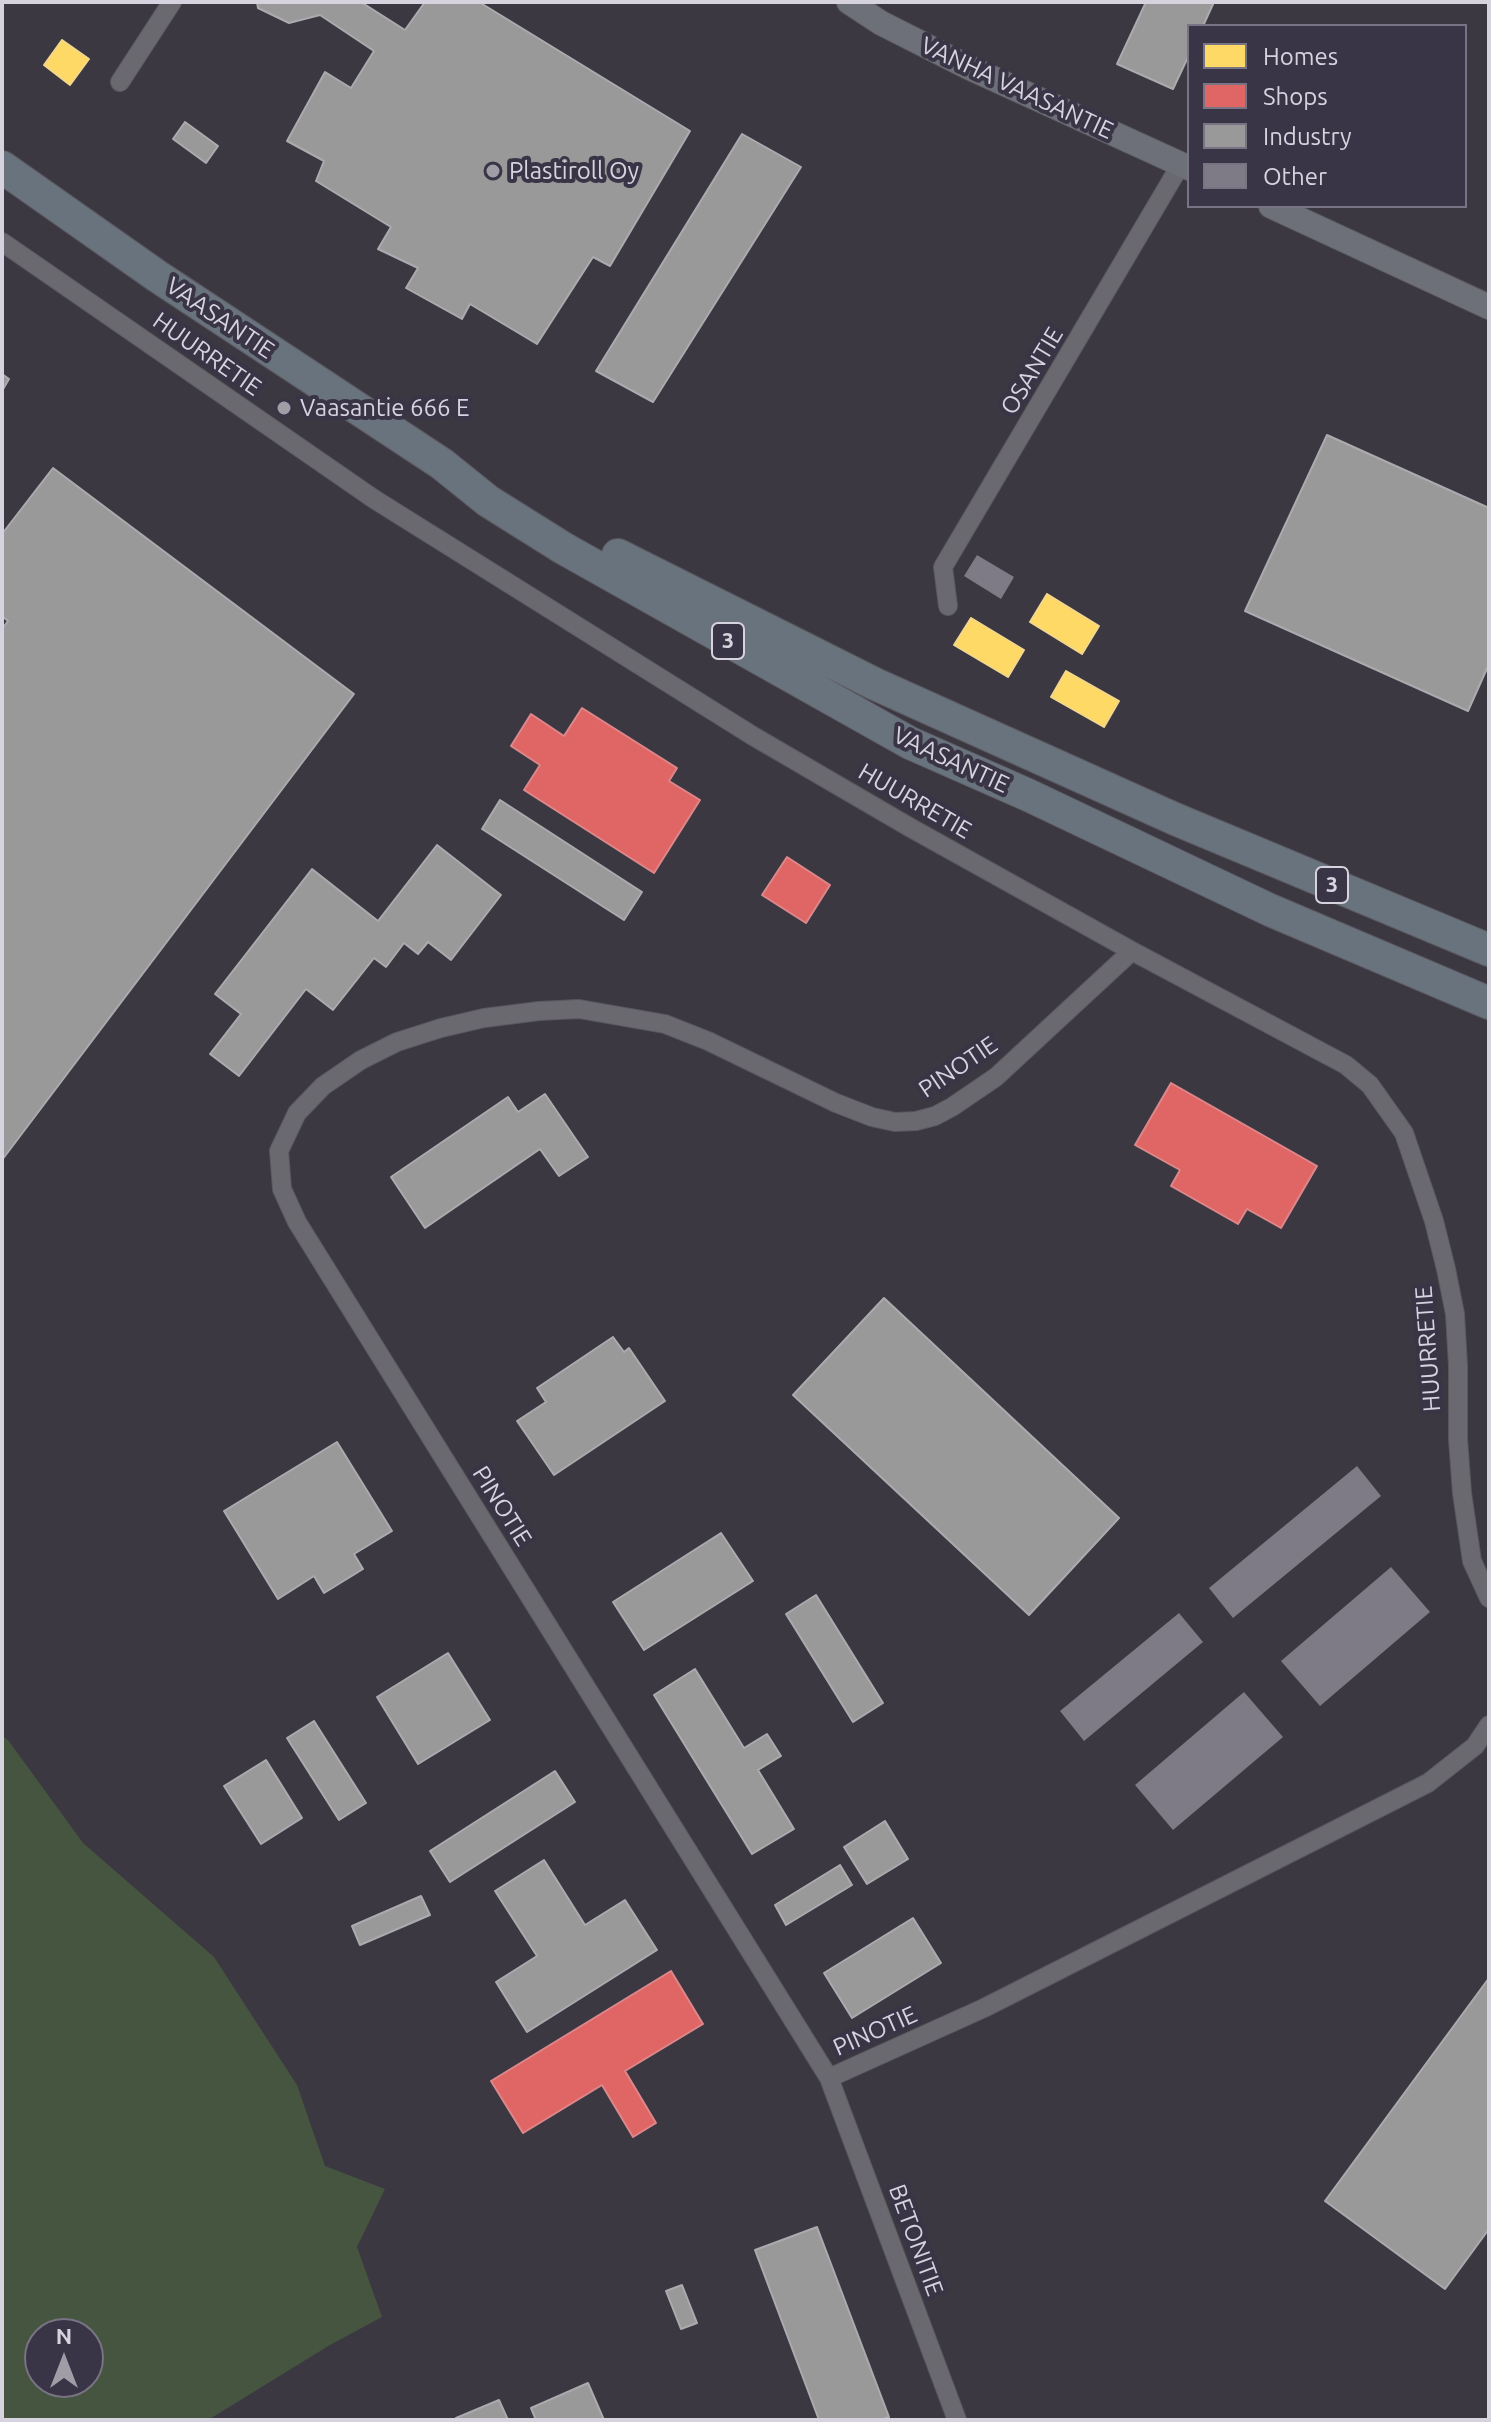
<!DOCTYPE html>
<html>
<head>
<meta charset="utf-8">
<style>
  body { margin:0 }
  #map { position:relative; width:1491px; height:2422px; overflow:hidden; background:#3b3842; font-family:Ubuntu,sans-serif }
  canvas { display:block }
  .frame { position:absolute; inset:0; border:4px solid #d6d3de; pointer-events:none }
  .legend { position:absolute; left:1187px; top:24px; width:280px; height:184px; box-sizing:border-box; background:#393446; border:2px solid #787483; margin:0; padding:10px 14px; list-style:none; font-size:24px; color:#d6d3de }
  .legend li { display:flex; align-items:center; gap:16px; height:40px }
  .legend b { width:40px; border:2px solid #787483 }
  .north { position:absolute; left:24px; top:2318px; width:80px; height:80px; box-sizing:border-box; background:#393446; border:2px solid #787483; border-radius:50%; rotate:0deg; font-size:22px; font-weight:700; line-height:32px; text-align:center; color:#d6d3de }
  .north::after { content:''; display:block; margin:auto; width:28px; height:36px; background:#a09da7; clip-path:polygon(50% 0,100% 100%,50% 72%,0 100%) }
</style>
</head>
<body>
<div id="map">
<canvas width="1491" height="2422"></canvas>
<div class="frame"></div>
<ul class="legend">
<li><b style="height:22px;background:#ffd966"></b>Homes</li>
<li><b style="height:22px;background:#e06666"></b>Shops</li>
<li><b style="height:22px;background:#999"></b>Industry</li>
<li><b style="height:22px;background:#7e7b86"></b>Other</li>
</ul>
<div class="north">N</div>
</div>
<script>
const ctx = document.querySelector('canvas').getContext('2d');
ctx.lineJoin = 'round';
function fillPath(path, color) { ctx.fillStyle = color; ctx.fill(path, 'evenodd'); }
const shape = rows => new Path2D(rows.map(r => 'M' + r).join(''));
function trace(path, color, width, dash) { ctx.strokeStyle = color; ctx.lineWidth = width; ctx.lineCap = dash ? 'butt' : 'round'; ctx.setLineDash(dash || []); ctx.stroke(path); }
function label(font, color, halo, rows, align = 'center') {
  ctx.font = font + ' Ubuntu,sans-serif'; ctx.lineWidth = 8; ctx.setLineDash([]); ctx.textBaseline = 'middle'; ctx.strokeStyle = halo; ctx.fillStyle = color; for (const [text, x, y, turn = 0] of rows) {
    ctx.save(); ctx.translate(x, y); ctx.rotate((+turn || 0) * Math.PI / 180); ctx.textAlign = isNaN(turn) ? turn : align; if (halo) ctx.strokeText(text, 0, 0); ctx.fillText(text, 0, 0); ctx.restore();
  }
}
fillPath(shape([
  [2,1736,8,1740,83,1843,214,1957,297,2085,325,2166,385,2189,357,2247,382,2317,330,2345,208,2420,2,2420],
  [40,2334,88,2334,88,2382,40,2382]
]), '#465540');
const homes = shape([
  [62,40,89,59,70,85,44,65,62,40],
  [1047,594,1099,626,1082,654,1030,622,1047,594],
  [971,618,1024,650,1008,677,954,645,971,618],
  [1066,671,1119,701,1104,727,1051,697,1066,671]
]);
fillPath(homes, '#ffd966');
trace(homes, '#f3d78a', 2);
const shops = shape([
  [582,708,677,768,669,781,700,800,654,873,524,790,540,765,511,746,531,714,564,736,582,708],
  [787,857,830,885,806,923,762,895,787,857],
  [1171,1083,1317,1166,1281,1228,1247,1209,1238,1224,1171,1186,1180,1170,1135,1145,1171,1083],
  [671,1971,703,2024,625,2071,656,2123,633,2137,602,2085,523,2133,491,2081,671,1971]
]);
fillPath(shops, '#e06666');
trace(shops, '#dd878a', 2);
const industry = shape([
  [257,2,361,2,405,30,425,2,479,2,690,131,610,266,593,257,537,344,470,304,462,319,406,288,418,268,378,249,391,227,316,181,324,161,287,141,325,72,351,88,374,51,320,15,289,23,258,8,257,2],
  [1146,2,1214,2,1203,26,1189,26,1189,55,1173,89,1117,64,1146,2],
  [185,122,218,146,206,163,173,139,185,122],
  [742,134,801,167,653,402,596,371,742,134],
  [2,374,9,379,2,391,2,374],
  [1327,435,1489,508,1489,664,1468,711,1245,611,1327,435],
  [53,468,354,694,2,1160,2,629,8,621,2,616,2,534,53,468],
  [500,800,642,892,624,920,482,829,500,800],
  [437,845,501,895,451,960,428,942,418,954,404,943,386,967,374,958,333,1010,306,989,239,1076,210,1054,241,1014,215,994,312,869,378,921,437,845],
  [545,1094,588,1157,559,1176,540,1149,425,1228,391,1177,508,1097,518,1112,545,1094],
  [884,1298,1119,1518,1029,1615,793,1395,884,1298],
  [613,1337,624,1352,629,1348,665,1401,554,1475,517,1421,546,1402,537,1388,613,1337],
  [337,1442,392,1531,354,1554,363,1569,324,1593,314,1576,278,1599,224,1511,337,1442],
  [721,1533,753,1581,644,1650,613,1602,721,1533],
  [816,1595,883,1703,853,1722,786,1614,816,1595],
  [448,1653,490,1720,418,1764,377,1697,448,1653],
  [695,1669,744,1748,767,1734,781,1756,758,1770,794,1829,752,1854,654,1695,695,1669],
  [314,1721,366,1803,339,1820,287,1738,314,1721],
  [266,1760,302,1818,261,1844,224,1786,266,1760],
  [555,1771,575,1802,450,1882,430,1851,555,1771],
  [885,1821,908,1859,867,1884,844,1847,885,1821],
  [544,1860,585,1925,625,1900,657,1950,527,2032,496,1982,537,1956,495,1891,544,1860],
  [840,1865,852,1885,786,1925,775,1905,840,1865],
  [421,1896,430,1915,360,1945,352,1926,421,1896],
  [913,1918,941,1963,852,2018,824,1973,913,1918],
  [1489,1978,1489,2229,1445,2289,1325,2201,1489,1978],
  [817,2227,889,2417,880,2420,819,2420,755,2250,817,2227],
  [682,2285,697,2323,681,2329,666,2291,682,2285],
  [588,2383,604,2420,536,2420,531,2408,588,2383],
  [499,2400,508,2420,456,2420,456,2418,499,2400]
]);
fillPath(industry, '#999');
trace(industry, '#abaaae', 2);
fillPath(shape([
  [977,555,1014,577,1001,599,964,576],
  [1357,1466,1381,1496,1233,1618,1209,1588],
  [1391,1567,1430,1612,1320,1706,1281,1661],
  [1179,1613,1203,1642,1084,1741,1060,1711],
  [1244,1692,1283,1737,1173,1830,1135,1785]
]), '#7e7b86');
const street = shape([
  [120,82,172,2],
  [2,242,374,499,753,736,911,828,1132,951,1346,1065,1370,1085,1404,1133,1434,1221,1446,1269,1455,1314,1458,1366,1458,1439,1462,1493,1472,1561,1489,1598],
  [948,606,943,567,1181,164],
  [1132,951,996,1077,952,1107,935,1116,916,1121,895,1122,872,1117,836,1103,708,1041,665,1024,579,1009,539,1011,484,1018,441,1028,397,1042,361,1060,323,1086,297,1113,279,1151,282,1189,297,1222,829,2078,984,2008,1428,1783,1475,1746,1489,1725],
  [829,2078,957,2420]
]);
const secondary = shape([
  [849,2,881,23,968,67,1189,168],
  [1271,206,1489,307]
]);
const highway = shape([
  [2,167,157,276,442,464,488,501,563,548,910,743,1028,795,1270,910,1489,1003],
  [618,555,875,684,1175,819,1489,950]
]);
trace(street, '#5a575f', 20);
trace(secondary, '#5a575f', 26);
trace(highway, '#5a575f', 34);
trace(street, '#6b6970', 18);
trace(secondary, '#6d7078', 24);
trace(highway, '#69737d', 32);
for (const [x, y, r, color] of [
  [493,171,8,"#a09da7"],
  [284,408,8,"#a09da7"]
]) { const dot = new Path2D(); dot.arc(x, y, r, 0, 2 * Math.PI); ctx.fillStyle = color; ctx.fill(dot); trace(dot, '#393446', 3); }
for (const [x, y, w] of [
  [728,641,32],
  [1332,885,32]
]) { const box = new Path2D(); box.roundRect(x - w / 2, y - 18, w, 36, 6); ctx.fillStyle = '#393446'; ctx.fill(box); trace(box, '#d6d3de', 2); }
label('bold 22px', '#d6d3de', null, [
  ["3",728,641],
  ["3",1332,885]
]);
label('24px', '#d6d3de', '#393446', [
  ["VANHA VAASANTIE",1017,88,25],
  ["VAASANTIE",220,318,34],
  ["HUURRETIE",207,354,35],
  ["OSANTIE",1032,371,-59],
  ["VAASANTIE",951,760,25],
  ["HUURRETIE",915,801,30],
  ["PINOTIE",958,1067,-34],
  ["HUURRETIE",1428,1349,-94],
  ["PINOTIE",502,1506,58],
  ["PINOTIE",875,2031,-24],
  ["BETONITIE",916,2240,70]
]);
label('24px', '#d6d3de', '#393446', [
  ["Plastiroll Oy",509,171],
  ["Vaasantie 666 E",300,408]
], 'left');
</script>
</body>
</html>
